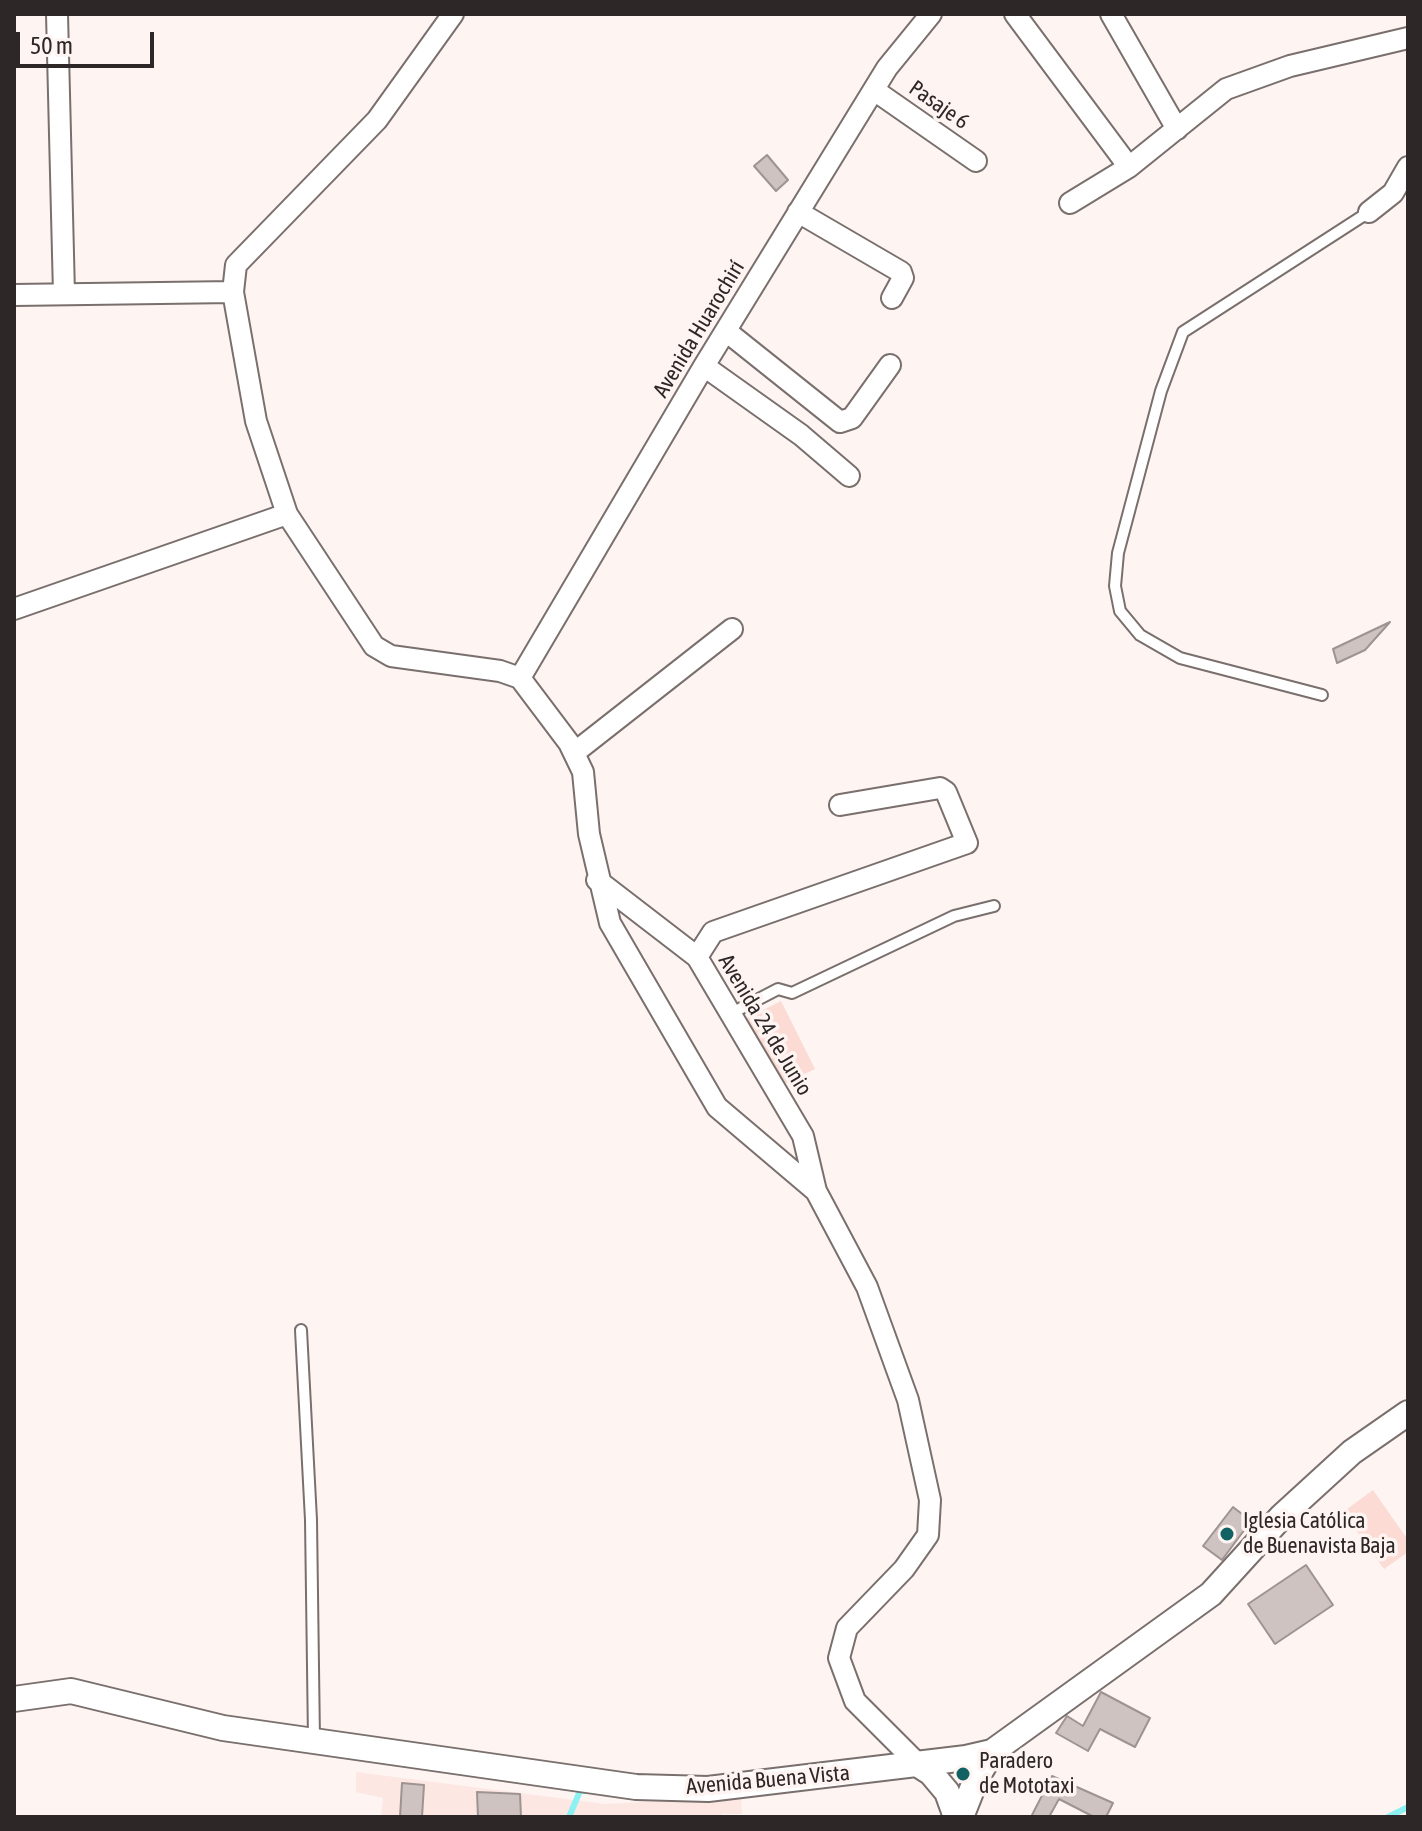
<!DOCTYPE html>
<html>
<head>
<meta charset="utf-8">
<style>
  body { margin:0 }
  #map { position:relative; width:1422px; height:1831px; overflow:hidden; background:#fef4f2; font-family:"Asap Condensed",sans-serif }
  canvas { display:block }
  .frame { position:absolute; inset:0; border:16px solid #2d2827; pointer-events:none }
  .scale { position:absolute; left:16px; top:32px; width:138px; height:36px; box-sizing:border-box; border:4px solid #2d2827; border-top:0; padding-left:10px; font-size:24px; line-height:28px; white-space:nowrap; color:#2d2827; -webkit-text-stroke:6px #fef4f2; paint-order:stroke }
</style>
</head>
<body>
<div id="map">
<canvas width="1422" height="1831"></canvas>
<div class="frame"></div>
<div class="scale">50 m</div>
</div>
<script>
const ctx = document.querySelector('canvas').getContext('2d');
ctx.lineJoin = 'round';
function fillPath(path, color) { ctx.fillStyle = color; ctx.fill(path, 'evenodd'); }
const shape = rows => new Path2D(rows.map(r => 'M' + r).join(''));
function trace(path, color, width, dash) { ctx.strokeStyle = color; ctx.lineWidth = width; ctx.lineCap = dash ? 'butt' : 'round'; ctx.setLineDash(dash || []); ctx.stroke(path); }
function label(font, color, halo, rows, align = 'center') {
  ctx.font = font + ' "Asap Condensed",sans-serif'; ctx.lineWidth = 7; ctx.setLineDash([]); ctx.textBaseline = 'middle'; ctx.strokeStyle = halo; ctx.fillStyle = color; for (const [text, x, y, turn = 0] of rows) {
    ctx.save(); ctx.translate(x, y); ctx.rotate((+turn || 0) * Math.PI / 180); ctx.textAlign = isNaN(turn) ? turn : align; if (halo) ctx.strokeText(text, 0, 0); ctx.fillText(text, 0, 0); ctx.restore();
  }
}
fillPath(shape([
  [356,1772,605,1804,741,1797,742,1814,722,1814,722,1817,381,1817,383,1798,356,1792]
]), '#fce7e3');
fillPath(shape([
  [781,1001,815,1069,781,1086,747,1018],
  [1373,1490,1408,1540,1408,1552,1384,1569,1343,1512]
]), '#fcdbd4');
trace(shape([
  [569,1817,580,1791,586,1791],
  [1388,1817,1408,1807]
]), '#8bf1f2', 6);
const building = shape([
  [767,155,788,180,776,191,754,166,767,155],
  [1390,622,1365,650,1337,663,1333,649,1390,622],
  [1233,1507,1251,1521,1222,1560,1203,1546,1233,1507],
  [1306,1565,1333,1605,1275,1644,1248,1604,1306,1565],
  [1101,1692,1150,1718,1135,1747,1100,1729,1088,1751,1056,1733,1067,1716,1083,1726,1101,1692],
  [1052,1776,1113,1803,1106,1817,1094,1817,1059,1799,1049,1817,1031,1817,1052,1776],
  [402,1783,424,1785,422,1817,400,1817,402,1783],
  [477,1792,520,1794,521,1817,478,1817,477,1792]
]);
fillPath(building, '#cfc3c1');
trace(building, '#9e9391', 2);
const service = shape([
  [1322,695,1180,658,1140,635,1120,611,1115,586,1118,553,1161,391,1183,332,1369,212],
  [730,1014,778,989,792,993,954,916,994,906],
  [301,1330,311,1520,314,1740]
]);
const minor = shape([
  [57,14,64,294],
  [453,14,377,120,236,265,233,292,256,421,287,514,374,646,391,656,500,671,520,678,569,743,583,772,589,834,610,923,717,1107,816,1191,867,1287,908,1400,930,1500,928,1535,904,1569,847,1628,839,1658,855,1701,920,1766],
  [1015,14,1129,167],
  [1111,14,1177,129],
  [874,90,976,161],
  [1070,203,1129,167,1226,89,1290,66,1408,38],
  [798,212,901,272,903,278,892,298],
  [1369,212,1393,193,1408,167],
  [14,295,233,292],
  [726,331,840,422,852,418,890,365],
  [704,366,801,435,849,476],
  [14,609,287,514],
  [520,678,704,366,887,68,931,14],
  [574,753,732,629],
  [597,880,697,957,803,1136,816,1191],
  [697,957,713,932,967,843,946,792,940,788,840,805]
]);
const tertiary = shape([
  [14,1699,71,1691,223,1728,636,1787,708,1789,966,1758,992,1752,1211,1594,1282,1516,1352,1452,1408,1413],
  [920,1766,931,1773,947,1792,956,1817],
  [961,1817,976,1779,992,1752]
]);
trace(service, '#796f6c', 14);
trace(minor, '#796f6c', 24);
trace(tertiary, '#796f6c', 28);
trace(service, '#fff', 10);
trace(minor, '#fff', 20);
trace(tertiary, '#fff', 24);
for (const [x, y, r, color] of [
  [1227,1534,8,"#126264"],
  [963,1774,8,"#126264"]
]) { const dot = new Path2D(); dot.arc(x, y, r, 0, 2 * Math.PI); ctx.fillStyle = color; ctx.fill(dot); trace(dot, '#fef4f2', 3); }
label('22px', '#2d2827', '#fef4f2', [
  ["Pasaje 6",939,105,35],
  ["Avenida Huarochirí",699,329,-59],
  ["Avenida 24 de Junio",765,1025,59],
  ["Avenida Buena Vista",768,1780,-5]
]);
label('22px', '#2d2827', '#fef4f2', [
  ["Iglesia Católica",1243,1521],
  ["de Buenavista Baja",1243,1546],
  ["Paradero",979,1761],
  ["de Mototaxi",979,1786]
], 'left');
</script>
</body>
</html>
